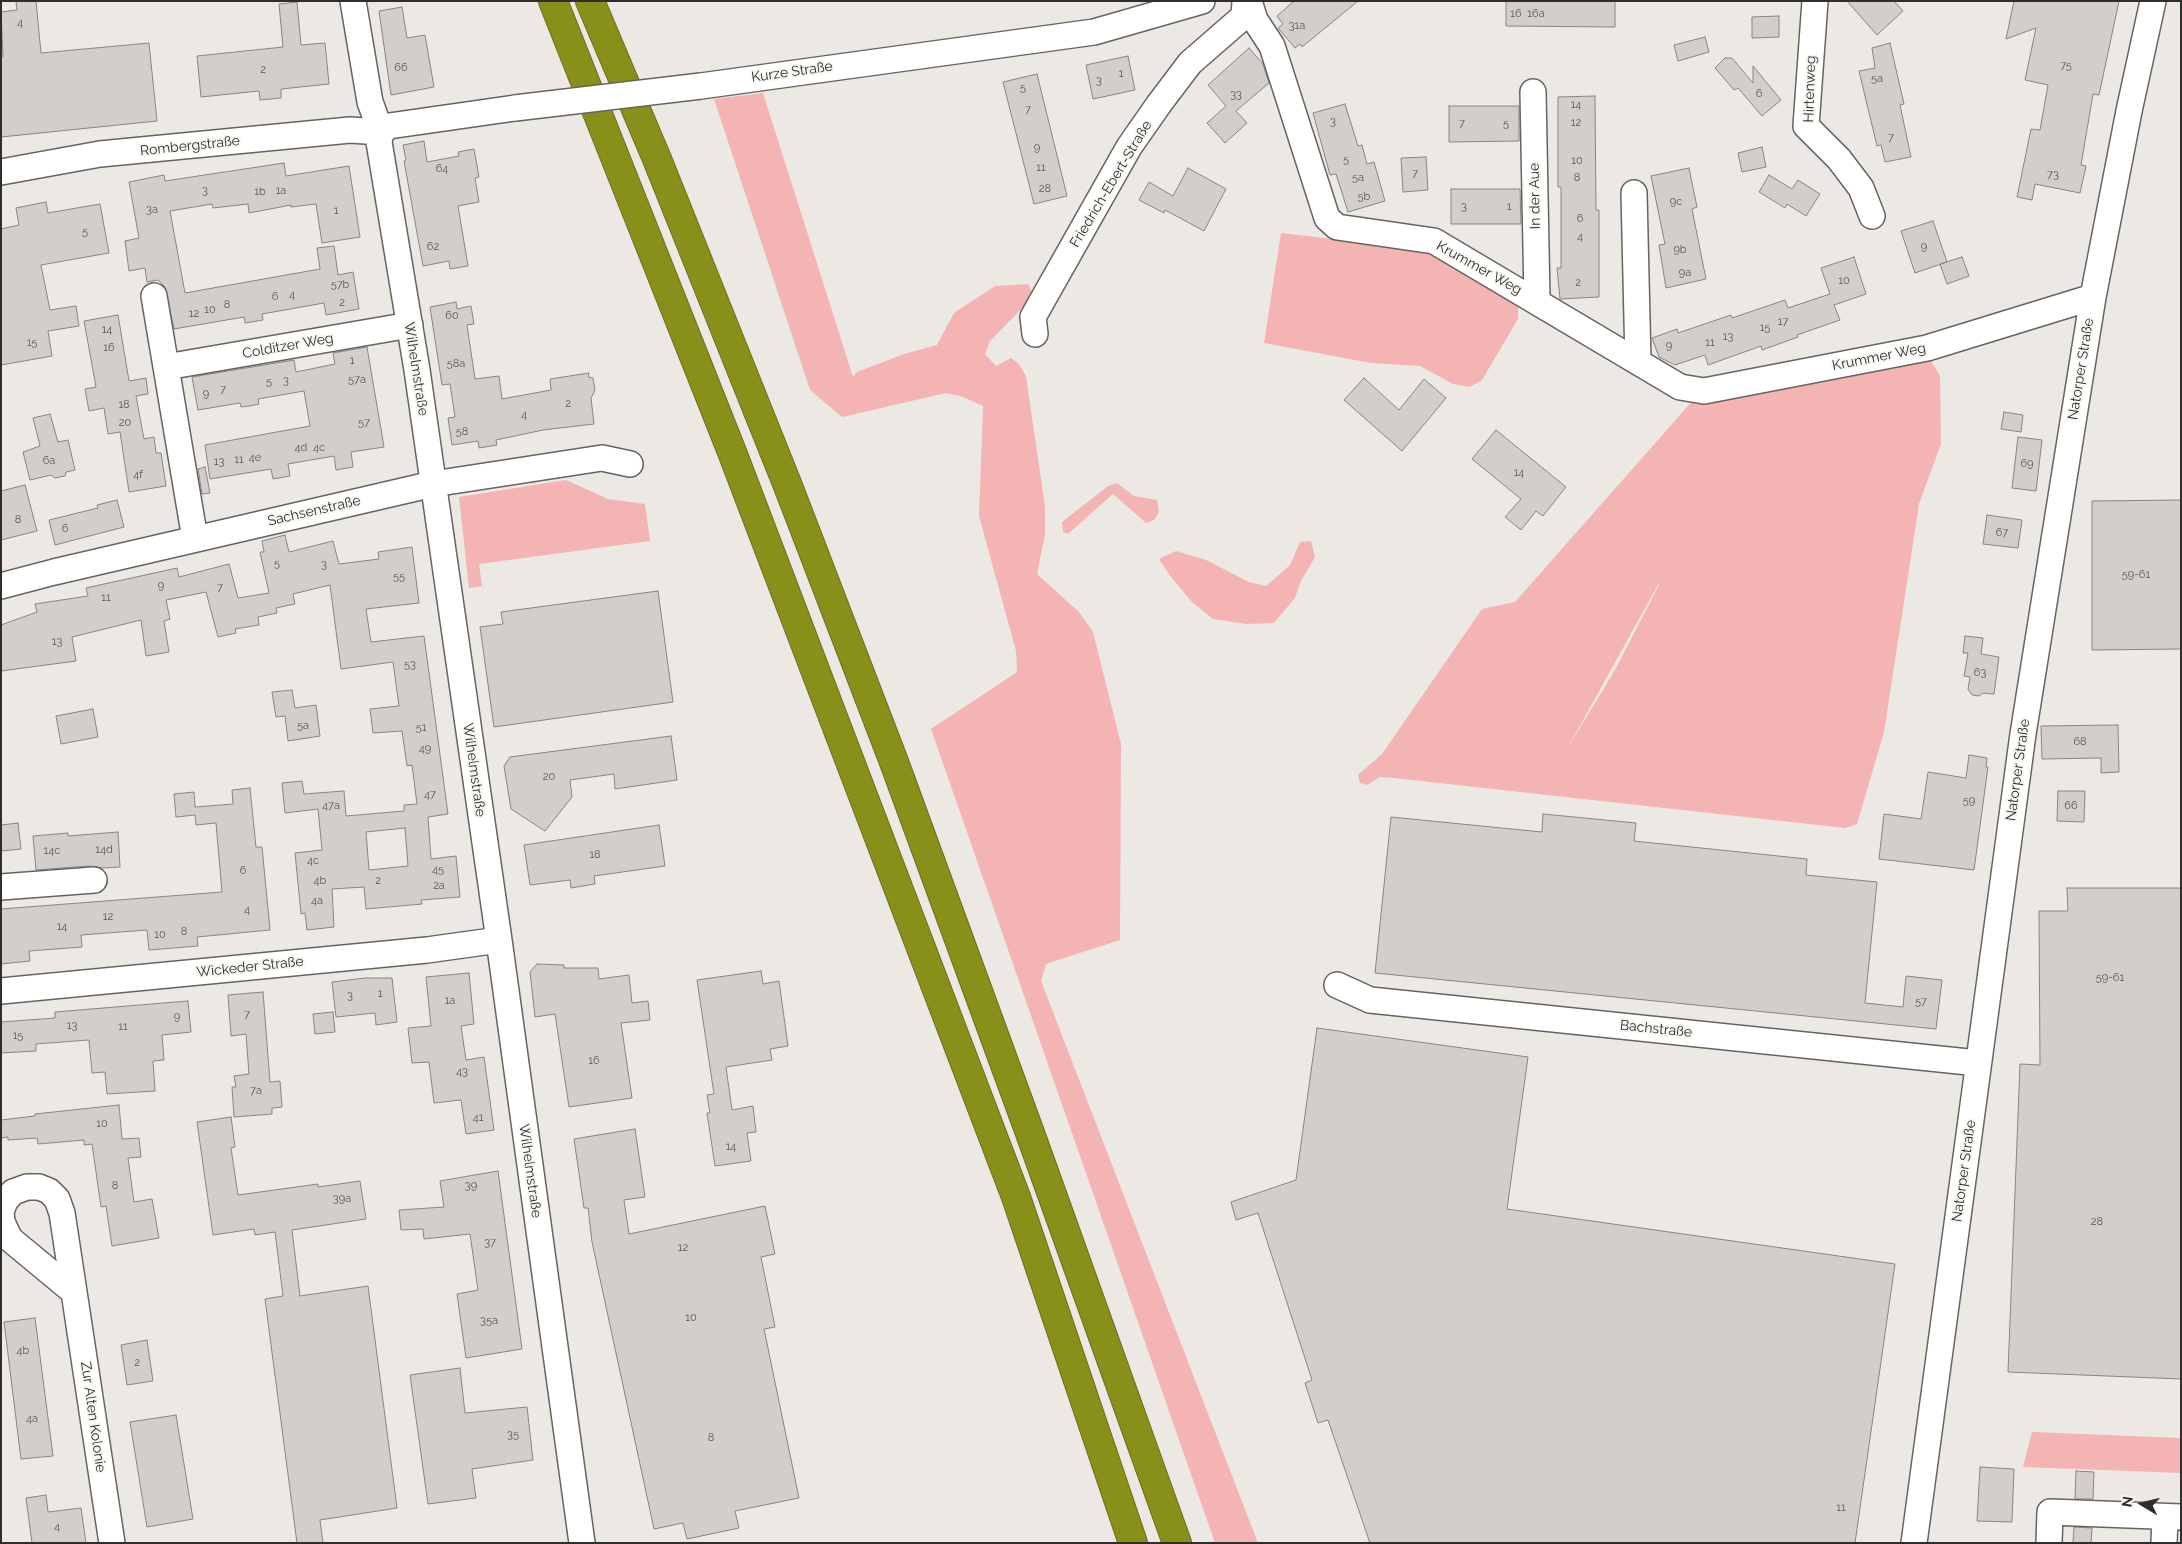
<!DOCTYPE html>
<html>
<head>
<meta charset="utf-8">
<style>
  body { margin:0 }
  #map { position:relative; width:2182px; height:1544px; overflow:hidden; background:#ece9e5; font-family:Raleway,sans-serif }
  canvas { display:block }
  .frame { position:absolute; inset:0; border:2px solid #2f2e2c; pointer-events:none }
  .north { position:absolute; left:2117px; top:1479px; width:50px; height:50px; -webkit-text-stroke:4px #f9f7f2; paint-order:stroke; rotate:279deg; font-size:14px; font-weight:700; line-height:20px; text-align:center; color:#2f2e2c }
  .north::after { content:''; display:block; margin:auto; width:18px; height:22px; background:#2f2e2c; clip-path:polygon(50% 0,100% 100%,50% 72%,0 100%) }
</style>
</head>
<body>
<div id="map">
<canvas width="2182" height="1544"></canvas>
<div class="frame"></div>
<div class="north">N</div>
</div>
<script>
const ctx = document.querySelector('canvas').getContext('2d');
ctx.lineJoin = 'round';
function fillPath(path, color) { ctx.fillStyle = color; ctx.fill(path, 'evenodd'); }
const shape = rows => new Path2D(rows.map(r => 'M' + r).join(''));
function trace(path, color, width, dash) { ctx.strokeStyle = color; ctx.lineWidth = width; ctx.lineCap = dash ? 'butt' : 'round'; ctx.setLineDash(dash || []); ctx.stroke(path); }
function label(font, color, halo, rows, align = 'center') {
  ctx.font = font + ' Raleway,sans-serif'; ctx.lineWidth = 4; ctx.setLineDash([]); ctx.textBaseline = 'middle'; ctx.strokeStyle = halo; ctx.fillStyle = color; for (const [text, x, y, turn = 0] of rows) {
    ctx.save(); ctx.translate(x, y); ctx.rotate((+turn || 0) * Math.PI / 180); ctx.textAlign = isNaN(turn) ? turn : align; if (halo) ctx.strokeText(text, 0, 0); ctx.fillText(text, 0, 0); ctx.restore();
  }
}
fillPath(shape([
  [763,93,853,377,857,372,904,354,937,345,954,313,995,286,1028,284,1034,296,990,341,985,354,996,366,1011,358,1019,364,1026,376,1045,507,1045,535,1037,574,1079,612,1093,632,1121,744,1120,940,1046,964,1041,981,1258,1543,1215,1543,931,729,1017,672,1016,651,979,516,983,406,963,397,946,393,842,417,810,390,714,99],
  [1281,233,1418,249,1434,253,1518,301,1518,319,1482,380,1470,387,1453,384,1420,366,1371,363,1264,343],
  [1928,356,1940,376,1941,444,1919,504,1884,732,1857,824,1845,828,1394,778,1380,777,1367,785,1360,783,1358,775,1382,754,1482,609,1515,602,1695,398],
  [1660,583,1615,670,1567,749,1659,583],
  [566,480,608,499,645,504,650,541,479,564,482,586,469,588,459,497],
  [1117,483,1134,496,1157,500,1159,512,1154,520,1146,523,1113,494,1068,534,1063,532,1062,522,1108,486],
  [1311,541,1315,557,1301,581,1295,598,1274,623,1246,624,1213,619,1192,602,1171,577,1159,559,1176,551,1206,560,1249,582,1266,586,1290,565,1300,542],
  [2032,1432,2181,1438,2181,1473,2023,1467]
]), '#f3b4b3');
const building = shape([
  [16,1,36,1,41,53,149,43,157,121,1,137,1,57,3,57,1,12,17,10,16,1],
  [1294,1,1358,1,1302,47,1300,44,1295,48,1278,28,1283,24,1277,16,1294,1],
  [1506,1,1615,1,1615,27,1506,26,1506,1],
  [1847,1,1894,1,1903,11,1877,35,1847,1],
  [2014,1,2119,1,2099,95,2093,94,2081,165,2086,166,2080,193,2035,184,2032,200,2017,197,2031,129,2040,130,2048,85,2025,80,2036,28,2006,39,2014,1],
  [297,2,301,45,325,43,329,84,281,89,281,98,260,100,259,91,201,97,197,56,283,47,279,4,297,2],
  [402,7,407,38,425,35,434,87,391,95,379,11,402,7],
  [1779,16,1779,37,1752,38,1752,17,1779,16],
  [1705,37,1709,52,1678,61,1674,45,1705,37],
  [1890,43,1904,104,1900,105,1911,157,1885,162,1881,145,1877,146,1859,71,1875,68,1872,48,1890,43],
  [1249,48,1263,64,1269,83,1236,111,1247,123,1225,143,1207,123,1226,106,1208,85,1249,48],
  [1128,56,1135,90,1093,99,1086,65,1128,56],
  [1725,58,1732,58,1753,83,1753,66,1781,100,1762,116,1738,88,1734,90,1715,68,1725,58],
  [1037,74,1067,196,1034,204,1003,82,1037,74],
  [1595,96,1596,210,1599,210,1599,297,1560,299,1557,268,1561,268,1561,187,1558,187,1558,97,1595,96],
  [1345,104,1358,146,1362,145,1367,164,1374,162,1385,201,1348,212,1336,174,1330,175,1313,113,1345,104],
  [1449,106,1519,106,1519,141,1449,142,1449,106],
  [424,141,427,162,459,156,458,152,474,149,479,177,475,178,479,202,458,206,468,266,450,269,449,261,423,266,404,161,406,160,403,145,424,141],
  [1762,147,1766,167,1742,172,1738,153,1762,147],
  [1426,157,1428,190,1403,192,1401,158,1426,157],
  [284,163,286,176,349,166,360,237,322,243,316,204,291,207,291,205,249,213,248,204,213,208,212,204,170,211,185,293,320,269,317,248,334,246,338,275,353,272,359,309,326,315,324,303,262,314,263,320,245,323,244,317,174,329,165,287,158,280,147,282,145,268,129,271,125,241,139,238,129,182,164,175,165,181,284,163],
  [1188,168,1226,189,1204,231,1165,210,1164,213,1139,200,1149,182,1173,196,1188,168],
  [1689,168,1697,207,1692,209,1706,279,1666,288,1659,245,1665,244,1651,176,1689,168],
  [1769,175,1792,189,1798,180,1820,194,1806,216,1787,204,1785,208,1759,192,1769,175],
  [1451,189,1520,189,1521,224,1451,224,1451,189],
  [46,202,48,213,100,204,109,253,41,265,50,310,76,306,79,326,48,331,52,356,1,365,1,229,19,225,16,208,46,202],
  [1933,221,1947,262,1915,273,1901,231,1933,221],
  [1854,257,1866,294,1834,305,1840,320,1797,335,1798,337,1762,350,1761,346,1708,365,1705,355,1675,365,1659,357,1652,338,1677,329,1678,333,1731,315,1732,318,1785,300,1788,308,1830,294,1821,268,1854,257],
  [1962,257,1969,276,1947,284,1940,264,1962,257],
  [456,302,457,309,471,306,474,324,467,325,475,379,499,376,502,399,551,390,550,379,589,373,588,377,593,378,595,390,591,398,594,424,543,430,496,440,497,445,479,448,478,441,452,445,448,418,455,417,450,384,442,385,430,307,456,302],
  [118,315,129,381,146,378,148,394,136,396,144,439,154,437,156,453,161,453,166,486,129,492,120,432,108,434,104,408,89,411,85,389,96,387,84,321,118,315],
  [367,347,384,447,351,452,353,467,336,470,334,456,288,464,290,476,273,479,271,469,210,479,205,445,310,426,304,391,258,399,259,404,249,406,241,407,240,403,198,410,192,377,294,360,296,372,335,364,333,353,367,347],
  [1364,378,1399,410,1424,379,1446,398,1402,451,1344,400,1364,378],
  [2004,412,2023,415,2021,432,2001,429,2004,412],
  [50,414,58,442,68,440,75,470,66,472,65,476,55,478,51,475,30,480,23,452,40,446,33,418,50,414],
  [1496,430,1566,487,1543,516,1536,511,1521,530,1505,517,1521,499,1472,459,1496,430],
  [2018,437,2042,440,2036,491,2012,488,2018,437],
  [205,467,210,493,202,494,198,469,205,467],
  [25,485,37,531,1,540,1,491,25,485],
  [117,500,124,527,55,545,49,520,98,508,97,505,117,500],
  [2181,500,2181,649,2092,650,2092,501,2181,500],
  [1987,515,2022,520,2018,548,1983,544,1987,515],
  [285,535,289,552,333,541,339,564,379,559,378,552,412,547,419,603,366,609,371,642,424,636,448,814,428,817,431,859,456,856,460,897,421,900,422,904,366,909,364,887,332,889,334,927,307,930,305,913,301,914,295,853,322,850,318,809,285,813,282,783,302,781,304,794,344,791,346,816,404,811,404,805,417,804,412,765,407,766,402,731,373,733,370,709,399,706,393,662,341,669,330,585,293,594,295,604,276,608,277,613,258,617,259,625,235,629,236,633,218,637,206,592,166,600,170,619,164,621,169,652,146,656,141,620,72,637,76,661,1,671,1,625,37,612,35,604,88,596,86,588,177,568,179,577,229,564,238,598,269,593,260,552,264,552,262,541,285,535],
  [405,828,408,866,369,870,366,832,405,828],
  [658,591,673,702,494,727,480,627,503,624,501,612,658,591],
  [1965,636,1983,638,1981,654,1999,657,1994,694,1983,693,1979,696,1972,695,1968,689,1970,677,1964,676,1968,653,1963,653,1965,636],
  [292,690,295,708,316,705,320,736,288,741,285,716,276,717,272,692,292,690],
  [93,709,98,737,61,744,56,716,93,709],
  [2118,725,2119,772,2101,773,2101,758,2042,759,2041,726,2118,725],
  [671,736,677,780,615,789,614,774,570,780,572,797,545,831,511,809,504,766,510,757,671,736],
  [1969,755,1987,758,1986,767,1988,767,1974,870,1879,859,1884,814,1921,819,1928,772,1966,778,1969,755],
  [250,788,256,847,262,847,270,930,197,937,198,946,149,950,147,930,81,935,82,947,29,951,30,961,1,964,1,909,222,892,216,823,196,825,195,815,176,817,174,794,194,792,195,807,233,804,232,790,250,788],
  [2058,791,2085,791,2084,822,2057,821,2058,791],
  [1543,814,1636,823,1634,841,1807,859,1806,875,1877,882,1865,1003,1903,1007,1906,976,1942,980,1936,1029,1375,973,1391,817,1542,832,1543,814],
  [18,823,21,849,1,851,1,825,18,823],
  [659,825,665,866,594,876,595,884,571,888,570,880,530,885,524,845,659,825],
  [118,832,120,867,102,868,89,866,36,870,33,836,68,833,68,836,118,832],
  [2067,888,2181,888,2181,1379,2008,1372,2020,1064,2040,1065,2039,911,2068,911,2067,888],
  [537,964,564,965,564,968,598,968,599,979,629,975,632,1003,648,1001,650,1020,621,1023,632,1098,569,1107,555,1014,535,1017,530,972,537,964],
  [761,971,763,984,779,981,788,1046,770,1049,772,1060,726,1067,732,1110,753,1106,756,1132,747,1133,751,1161,715,1166,707,1113,710,1113,707,1095,714,1094,697,980,761,971],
  [469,973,474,1024,461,1026,466,1060,484,1057,494,1130,466,1134,461,1100,434,1103,429,1062,412,1063,408,1028,431,1026,426,977,469,973],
  [365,978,392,978,397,1022,376,1025,375,1013,336,1017,332,982,365,978],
  [263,992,270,1082,280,1081,282,1107,272,1108,272,1114,234,1117,232,1087,236,1087,234,1076,249,1074,246,1034,231,1036,228,995,263,992],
  [188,1001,191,1032,162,1035,164,1060,153,1061,155,1091,107,1094,105,1072,92,1073,89,1040,36,1044,36,1051,1,1053,1,1022,55,1018,55,1012,188,1001],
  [333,1012,335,1032,315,1034,313,1014,333,1012],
  [1317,1028,1528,1057,1507,1209,1895,1264,1855,1543,1370,1543,1328,1420,1318,1423,1305,1383,1312,1380,1258,1213,1236,1220,1231,1202,1296,1180,1317,1028],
  [119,1105,122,1139,139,1138,141,1157,128,1158,134,1202,152,1199,159,1238,112,1246,106,1206,101,1207,92,1144,84,1145,84,1140,38,1144,37,1138,8,1140,8,1137,1,1138,1,1120,35,1116,35,1114,119,1105],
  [231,1117,235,1147,231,1148,238,1195,318,1184,318,1187,360,1181,366,1219,292,1230,300,1296,368,1286,397,1508,320,1520,323,1543,297,1543,265,1299,283,1296,275,1232,255,1235,254,1229,213,1235,197,1122,231,1117],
  [635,1129,645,1197,624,1200,629,1234,765,1206,775,1254,761,1257,775,1327,764,1329,799,1498,735,1511,739,1528,687,1539,683,1523,654,1529,592,1242,588,1208,584,1208,574,1139,635,1129],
  [498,1171,522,1349,466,1358,457,1294,478,1290,470,1234,424,1239,423,1229,401,1230,399,1210,444,1207,440,1181,498,1171],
  [35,1318,53,1456,21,1459,4,1322,35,1318],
  [147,1340,153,1381,127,1385,121,1345,147,1340],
  [460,1368,465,1413,527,1407,533,1460,472,1469,476,1498,428,1504,410,1375,460,1368],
  [176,1415,193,1519,147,1527,130,1422,176,1415],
  [1980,1467,2014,1469,2012,1522,1977,1521,1980,1467],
  [2076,1471,2094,1472,2093,1499,2075,1499,2076,1471],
  [46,1495,48,1512,81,1508,86,1543,32,1543,26,1498,46,1495],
  [2074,1527,2092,1528,2091,1543,2073,1543,2074,1527]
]);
fillPath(building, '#d3cdcb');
trace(building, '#898482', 1);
const minor = shape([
  [353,1,370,102,381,132,379,142,417,370,499,940,582,1543],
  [1249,1,1255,20,1272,46,1327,218,1337,227,1434,241,1680,387,1704,391,1927,348,2093,297],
  [1815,1,1806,126,1839,159,1861,188,1872,216],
  [701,86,1094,32,1202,1],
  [1533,92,1537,300],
  [381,132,389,126,515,108],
  [1,172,100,154,350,130,381,132],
  [1634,193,1638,362],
  [154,296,166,367,410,325],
  [1035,334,1033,317,1129,147,1159,104,1190,63,1244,16,1245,1],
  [166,367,195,539],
  [1,586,54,572,433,484,602,458,630,464],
  [1,887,94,880],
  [1337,985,1370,1000,1978,1063],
  [1,991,427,950,499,940],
  [74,1292,10,1239,2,1222,1,1212,5,1201,13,1192,27,1187,39,1187,49,1191,57,1199,62,1213,74,1292,112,1543],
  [1914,1543,2023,734,2093,297,2129,111,2153,1],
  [2049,1543,2050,1512,2181,1517],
  [2164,1543,2165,1517]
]);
const highway = shape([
  [553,1,732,452,1016,1197,1133,1543],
  [590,1,657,159,788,486,894,762,1030,1133,1177,1543]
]);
trace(minor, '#666460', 28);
trace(highway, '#6a6e20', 30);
trace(minor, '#fff', 25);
trace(highway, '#899019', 28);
const minorBridge = shape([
  [515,108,701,86]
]);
trace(minorBridge, '#666460', 28, []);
trace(minorBridge, '#fff', 25);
label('11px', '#585654', null, [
  ["16",1516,14],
  ["16a",1536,14],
  ["4",20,23],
  ["31a",1297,26],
  ["75",2066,66],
  ["66",401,68],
  ["2",263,70],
  ["1",1121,74],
  ["5a",1877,79],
  ["3",1099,81],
  ["5",1023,88],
  ["6",1759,94],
  ["33",1236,95],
  ["14",1576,105],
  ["7",1028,110],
  ["3",1333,122],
  ["12",1576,123],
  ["7",1462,124],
  ["5",1506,124],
  ["7",1891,138],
  ["9",1037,148],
  ["5",1346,160],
  ["10",1577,161],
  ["11",1041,168],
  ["64",442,169],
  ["7",1415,174],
  ["73",2053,175],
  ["5a",1358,178],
  ["8",1577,178],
  ["28",1045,189],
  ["3",205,191],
  ["1a",281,191],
  ["1b",260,192],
  ["5b",1364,197],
  ["9c",1676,202],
  ["3",1464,207],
  ["1",1509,207],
  ["3a",152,210],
  ["1",336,211],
  ["6",1580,219],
  ["5",85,232],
  ["4",1580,237],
  ["62",433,247],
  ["9",1924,247],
  ["9b",1680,250],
  ["9a",1685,273],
  ["10",1844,281],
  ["2",1578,283],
  ["57b",340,285],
  ["4",292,295],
  ["6",275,297],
  ["2",342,303],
  ["8",227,305],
  ["10",210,310],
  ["12",194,314],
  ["60",452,316],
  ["17",1783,322],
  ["15",1765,328],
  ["14",107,330],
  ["13",1728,337],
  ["15",32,343],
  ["11",1710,343],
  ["9",1669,346],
  ["16",109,348],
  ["1",352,361],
  ["58a",456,364],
  ["57a",357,380],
  ["3",286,381],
  ["5",269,382],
  ["7",223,390],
  ["9",206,394],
  ["2",568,404],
  ["18",124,405],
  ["4",524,415],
  ["20",125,423],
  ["57",364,423],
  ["58",462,432],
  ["4d",301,448],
  ["4c",319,448],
  ["4e",255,458],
  ["11",239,460],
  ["6a",49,461],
  ["13",219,462],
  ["69",2027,464],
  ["14",1519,473],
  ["4f",138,475],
  ["8",18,520],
  ["6",65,529],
  ["67",2002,533],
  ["5",277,564],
  ["3",324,565],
  ["59-61",2136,575],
  ["55",399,577],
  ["9",161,586],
  ["7",220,588],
  ["11",106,598],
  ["13",57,642],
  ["53",410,665],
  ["63",1980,673],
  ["5a",303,726],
  ["51",421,728],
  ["68",2080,742],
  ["49",425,749],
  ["20",549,777],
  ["47",430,795],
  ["59",1969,801],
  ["47a",331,806],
  ["66",2071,806],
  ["14d",104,850],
  ["14c",52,851],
  ["18",595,855],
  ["4c",313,861],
  ["45",438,870],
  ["6",243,871],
  ["4b",320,881],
  ["2",378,881],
  ["2a",439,886],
  ["4a",317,901],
  ["4",247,910],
  ["12",108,917],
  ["14",62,927],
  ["8",184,932],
  ["10",160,935],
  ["59-61",2110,978],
  ["1",380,994],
  ["3",350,996],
  ["1a",450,1001],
  ["57",1921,1002],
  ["7",247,1015],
  ["9",177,1017],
  ["13",72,1026],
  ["11",123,1027],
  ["15",18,1036],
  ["16",594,1061],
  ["43",462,1072],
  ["7a",256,1091],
  ["41",478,1118],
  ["10",102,1124],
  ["14",731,1147],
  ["8",115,1186],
  ["39",471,1186],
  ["39a",342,1199],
  ["28",2097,1222],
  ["37",490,1243],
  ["12",683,1248],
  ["10",691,1318],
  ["35a",489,1321],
  ["4b",23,1351],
  ["2",137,1363],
  ["4a",32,1419],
  ["35",513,1435],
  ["8",711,1438],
  ["11",1841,1508],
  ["4",57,1527]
]);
label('14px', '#2f2e2c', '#f9f7f2', [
  ["Kurze Straße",792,72,-8],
  ["Hirtenweg",1810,89,-88],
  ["Rombergstraße",190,146,-6],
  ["Friedrich-Ebert-Straße",1111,184,-59],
  ["In der Aue",1535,196,-91],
  ["Krummer Weg",1479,268,29],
  ["Colditzer Weg",288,346,-10],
  ["Krummer Weg",1879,357,-11],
  ["Wilhelmstraße",416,369,81],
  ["Natorper Straße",2081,369,-81],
  ["Sachsenstraße",314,511,-13],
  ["Wilhelmstraße",474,770,82],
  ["Natorper Straße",2018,770,-82],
  ["Wickeder Straße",250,967,-6],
  ["Bachstraße",1656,1029,6],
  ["Wilhelmstraße",530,1171,82],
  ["Natorper Straße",1964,1171,-82],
  ["Zur Alten Kolonie",93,1417,82]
]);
</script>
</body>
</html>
